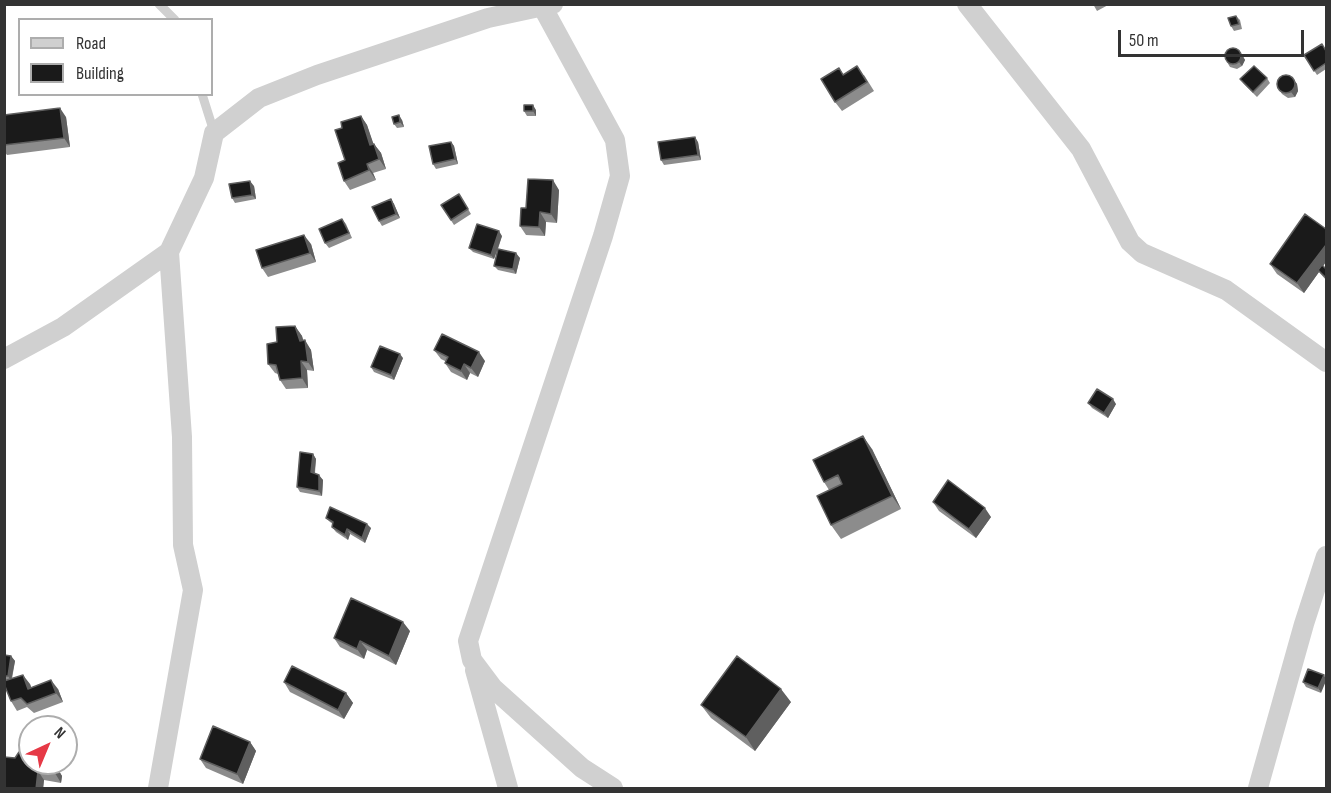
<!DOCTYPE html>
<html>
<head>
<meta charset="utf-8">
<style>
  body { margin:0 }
  #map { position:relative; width:1331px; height:793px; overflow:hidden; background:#fff; font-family:"Sofia Sans Condensed",sans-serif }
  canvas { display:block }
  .frame { position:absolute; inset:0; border:6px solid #333; pointer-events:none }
  .legend { position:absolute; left:18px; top:18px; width:195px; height:78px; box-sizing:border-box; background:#fff; border:2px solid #adadad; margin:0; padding:8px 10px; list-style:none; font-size:18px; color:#333 }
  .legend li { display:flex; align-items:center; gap:12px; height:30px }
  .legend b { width:30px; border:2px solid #adadad }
  .north { position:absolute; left:18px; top:715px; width:60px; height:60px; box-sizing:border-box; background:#fff; border:2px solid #adadad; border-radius:50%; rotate:44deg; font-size:16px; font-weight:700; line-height:24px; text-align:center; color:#333 }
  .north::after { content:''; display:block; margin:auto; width:21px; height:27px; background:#e63946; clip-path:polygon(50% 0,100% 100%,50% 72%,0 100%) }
  .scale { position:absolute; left:1118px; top:30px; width:186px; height:27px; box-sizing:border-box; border:3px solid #333; border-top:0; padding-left:8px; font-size:18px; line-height:21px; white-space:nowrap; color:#333; -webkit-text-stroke:4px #fff; paint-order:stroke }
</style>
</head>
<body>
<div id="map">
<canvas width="1331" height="793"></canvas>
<div class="frame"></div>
<ul class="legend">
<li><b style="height:8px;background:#d0d0d0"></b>Road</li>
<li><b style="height:16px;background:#1a1a1a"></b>Building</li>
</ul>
<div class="north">N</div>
<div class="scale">50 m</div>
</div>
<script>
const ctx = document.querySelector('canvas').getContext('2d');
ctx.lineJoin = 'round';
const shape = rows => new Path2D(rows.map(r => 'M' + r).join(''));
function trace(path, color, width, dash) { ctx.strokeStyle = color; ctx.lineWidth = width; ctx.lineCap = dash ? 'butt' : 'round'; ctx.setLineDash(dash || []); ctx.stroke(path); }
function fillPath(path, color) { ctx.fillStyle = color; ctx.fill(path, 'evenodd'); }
trace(shape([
  [159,4,175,20],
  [202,94,214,132]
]), '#d0d0d0', 9);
trace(shape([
  [967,4,1081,149,1130,242,1142,253,1226,290,1326,362],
  [542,6,615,140,620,176,603,236,468,641,472,660,493,688,582,768,613,788],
  [4,359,63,327,169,252],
  [475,670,508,788],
  [158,788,193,590,183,545,182,437,169,252,204,178,214,133,259,98,317,75,488,18,553,4],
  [1258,788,1304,624,1326,556]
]), '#d0d0d0', 20);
fillPath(shape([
  [1093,4,1110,4,1097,11],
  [1236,16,1240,20,1242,29,1234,31,1231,26],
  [1326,51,1326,69,1317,75,1304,55],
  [1242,54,1245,60,1242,66,1237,69,1230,67,1227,62],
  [839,68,844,75,864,75,874,91,842,111,835,102],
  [1267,78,1270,83,1257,97,1244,84,1240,79],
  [1294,80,1297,84,1298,91,1295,97,1288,98,1282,94,1279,89],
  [536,110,536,116,527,116,524,111],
  [4,115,66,117,70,147,7,155,4,151],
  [361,116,367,125,373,144,374,144,381,153,386,169,373,173,376,180,350,190,344,181,345,160,342,128],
  [402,120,404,127,397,128,394,124],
  [451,142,454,146,458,164,436,169,433,164],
  [698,142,701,160,664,165,661,160],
  [254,186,256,199,235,203,232,198],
  [559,190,557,223,546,222,545,236,526,235,520,226,526,208],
  [459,194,471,214,454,225,441,205],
  [391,199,394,204,400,218,382,226,379,221],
  [342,219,346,224,352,238,329,248,325,243],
  [502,236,498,249,520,258,516,274,498,270,494,266,497,251,494,259,473,252,469,248],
  [311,244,316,262,268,277,262,268],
  [1270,264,1323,267,1326,269,1326,280,1319,272,1304,293,1277,274],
  [295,326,302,336,303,341,311,350,314,371,307,370,308,388,286,389,280,380,278,374,275,373,268,364,277,342],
  [434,350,485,361,478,377,470,373,467,380,451,372,445,363,445,361,441,359],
  [403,358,394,380,374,372,371,367],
  [1088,403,1116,404,1108,418,1092,408],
  [872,449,901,509,841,539,831,525,829,490,824,482],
  [313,454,316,459,315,473,323,480,322,496,300,492,297,487],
  [933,502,991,517,976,538,939,511],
  [326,518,371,528,365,543,350,534,348,540,336,532,332,527,333,524,330,522],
  [410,631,396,665,367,650,364,659,340,647,334,638],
  [4,655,11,656,15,661,12,679,30,684,31,687,58,689,63,702,34,713,27,707,17,711,11,701,7,681,4,680],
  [1308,669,1321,693,1306,687,1303,682],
  [284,682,346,693,353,703,344,719,290,692],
  [791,702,755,751,711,718,701,705],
  [250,742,256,751,243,784,206,768,200,759],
  [47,764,47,765,56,766,62,776,61,783,44,780,43,789,4,789]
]), '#8c8c8c');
fillPath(shape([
  [1239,50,1245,60,1242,66,1239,62],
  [1294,80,1297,84,1298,91,1295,97,1291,92],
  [533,105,536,110,536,116,533,111],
  [60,108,66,117,70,147,64,138],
  [399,115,402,120,404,127,400,122],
  [361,116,367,125,377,154,370,145],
  [695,137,698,142,701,160,698,155],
  [451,142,454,146,458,164,455,159],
  [374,144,381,153,386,169,379,159],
  [367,164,373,173,376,180,369,170],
  [553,180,559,190,557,223,551,214],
  [250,181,254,186,256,199,252,195],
  [391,199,394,204,400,218,396,214],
  [540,212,546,222,545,236,539,227],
  [499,231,502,236,494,259,491,255],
  [304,235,311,244,316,262,310,253],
  [1326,245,1326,262,1319,272,1318,270,1319,272,1304,293,1297,283],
  [516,253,520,258,516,274,513,269],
  [295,326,302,336,306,349,305,340,311,350,314,371,308,362],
  [479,352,485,361,478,377,471,368],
  [400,354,403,358,394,380,391,375],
  [301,361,307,370,308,388,302,378],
  [464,364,470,373,467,380,461,371],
  [1113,399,1116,404,1108,418,1104,413],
  [863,436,872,449,901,509,892,496],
  [313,454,316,459,314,477,311,472],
  [319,475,323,480,322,496,319,491],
  [985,508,991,517,976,538,969,529],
  [367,524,371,528,365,543,362,538],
  [347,529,350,534,348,540,345,535],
  [403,622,410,631,396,665,389,656],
  [360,641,367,650,364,659,357,649],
  [11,656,15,661,11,681,8,676],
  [23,675,30,684,35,698,28,689],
  [1324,675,1326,679,1326,681,1321,693,1318,688],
  [51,680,58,689,63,702,56,693],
  [781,689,791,702,755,751,746,737],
  [346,693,353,703,344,719,338,710],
  [250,742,256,751,243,784,237,774],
  [56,766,62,776,61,783,55,773],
  [38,771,44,780,43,789,36,789]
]), '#5f5f5f');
const building = shape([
  [1236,16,1239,24,1231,26,1228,18,1236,16],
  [1322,44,1326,51,1326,63,1314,71,1304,55,1322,44],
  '1225 56a8 8 0 1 1 16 0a8 8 0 1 1-16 0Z',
  [857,66,867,82,835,102,821,79,839,68,843,75,857,66],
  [1254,66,1267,78,1253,92,1240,79,1254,66],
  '1277 84a9 9 0 1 1 18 0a9 9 0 1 1-18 0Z',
  [524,105,533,105,533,111,524,111,524,105],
  [60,108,64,138,4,145,4,115,60,108],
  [399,115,400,122,394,124,392,117,399,115],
  [361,116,370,145,374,144,379,159,367,164,369,170,344,181,338,163,345,160,335,130,342,128,341,122,361,116],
  [695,137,698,155,661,160,658,142,695,137],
  [451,142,455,159,433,164,429,146,451,142],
  [528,179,553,180,551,214,540,212,539,227,520,226,521,208,526,208,528,179],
  [250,181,252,195,232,198,229,184,250,181],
  [459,194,468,209,451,220,441,205,459,194],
  [391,199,396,214,379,221,372,207,391,199],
  [1305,214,1326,229,1326,245,1297,283,1270,264,1305,214],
  [342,219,349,233,325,243,319,229,342,219],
  [477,224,499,231,491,255,469,248,477,224],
  [304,235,310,253,262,268,256,250,304,235],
  [498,249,516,253,513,269,494,266,498,249],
  [1322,265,1326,269,1326,278,1318,270,1322,265],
  [295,326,300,341,305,340,308,362,301,361,302,378,280,380,276,365,268,364,267,344,277,342,276,327,295,326],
  [442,334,479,352,471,368,464,364,461,371,445,363,448,357,434,350,442,334],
  [380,346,400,354,391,375,371,367,380,346],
  [1097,389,1113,399,1104,413,1088,403,1097,389],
  [863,436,892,496,831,525,817,496,842,484,838,475,824,482,813,460,863,436],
  [300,452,313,454,311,472,319,475,319,491,297,487,300,452],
  [948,480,985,508,969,529,933,502,948,480],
  [330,507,367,524,362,538,347,529,345,535,332,527,333,522,326,518,330,507],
  [351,598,403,622,389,656,360,641,357,649,334,638,351,598],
  [4,655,11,656,8,676,4,676,4,655],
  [737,656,781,689,746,737,701,705,737,656],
  [292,666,346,693,338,710,284,682,292,666],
  [1308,669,1324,675,1318,688,1303,682,1308,669],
  [23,675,28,689,51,680,56,693,27,704,21,698,11,701,4,684,4,681,23,675],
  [213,726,250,742,237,774,200,759,213,726],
  [19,752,30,753,30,763,39,763,39,765,56,766,55,773,38,771,36,789,4,789,4,757,15,758,19,752]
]);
fillPath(building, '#1a1a1a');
trace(building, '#5f5f5f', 1.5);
</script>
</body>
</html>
